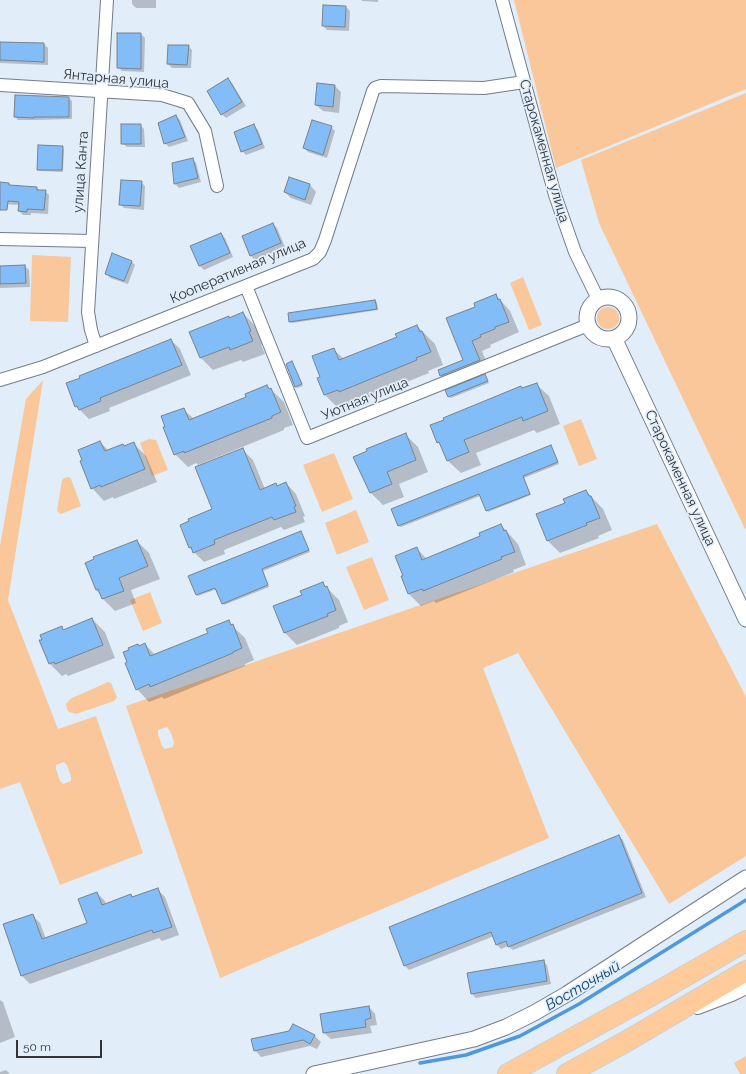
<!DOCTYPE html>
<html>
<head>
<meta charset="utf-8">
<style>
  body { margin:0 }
  #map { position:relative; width:746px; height:1074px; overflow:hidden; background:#e1edf9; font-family:Raleway,sans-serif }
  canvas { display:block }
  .scale { position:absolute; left:16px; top:1040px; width:86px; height:18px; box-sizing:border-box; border:2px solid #31353a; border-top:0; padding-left:5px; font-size:12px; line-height:14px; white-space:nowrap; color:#31353a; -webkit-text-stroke:3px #e1edf9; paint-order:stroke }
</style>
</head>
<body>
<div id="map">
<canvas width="746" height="1074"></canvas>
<div class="scale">50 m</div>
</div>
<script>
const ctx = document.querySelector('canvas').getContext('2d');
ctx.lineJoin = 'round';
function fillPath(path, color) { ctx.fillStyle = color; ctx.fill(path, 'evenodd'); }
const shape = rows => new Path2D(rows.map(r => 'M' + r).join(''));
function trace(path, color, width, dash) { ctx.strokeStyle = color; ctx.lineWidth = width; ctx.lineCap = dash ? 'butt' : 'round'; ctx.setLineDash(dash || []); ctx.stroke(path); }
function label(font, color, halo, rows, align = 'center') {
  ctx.font = font + ' Raleway,sans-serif'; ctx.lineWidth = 3.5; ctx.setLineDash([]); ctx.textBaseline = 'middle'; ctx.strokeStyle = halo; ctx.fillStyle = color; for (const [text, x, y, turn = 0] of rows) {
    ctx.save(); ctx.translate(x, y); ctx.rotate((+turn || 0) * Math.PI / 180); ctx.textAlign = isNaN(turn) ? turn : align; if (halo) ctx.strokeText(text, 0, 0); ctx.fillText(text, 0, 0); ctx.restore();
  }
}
fillPath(shape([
  [514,0,746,0,746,89,556,168],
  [746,93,746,528,745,529,599,223,581,160],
  [32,255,71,257,68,322,30,321],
  [523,277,542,325,529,330,510,283],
  '597 318a11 11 0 1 1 22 0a11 11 0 1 1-22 0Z',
  [43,380,8,600,58,729,96,716,143,853,60,885,20,782,0,789,0,546,26,399],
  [64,762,67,765,71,777,71,781,63,784,60,781,56,769,56,765],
  [581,419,597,459,579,466,563,426],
  [149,439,156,440,168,470,152,476,140,443],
  [334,453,353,499,322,512,303,465],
  [69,477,71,479,81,506,61,514,57,511,62,480,64,478],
  [356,510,369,542,337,555,325,523],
  [657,524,746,697,746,856,669,904,518,653,483,668,549,838,220,978,126,706],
  [167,727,170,731,174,742,173,747,165,749,162,746,158,734,158,730],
  [372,557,389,600,364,610,346,567],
  [150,592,162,623,143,631,130,600],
  [108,682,111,683,117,697,116,699,114,701,76,714,69,712,67,709,66,704,70,699],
  [746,1056,746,1074,740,1074,734,1063]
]), '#f9c79a');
fillPath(shape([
  [132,0,156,0,156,8,136,8,132,4],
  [361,0,378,0,378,2,362,1],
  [346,7,350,11,349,31,327,30,323,26],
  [118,34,141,34,145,38,144,72,122,71,118,67],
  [0,43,44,44,48,48,48,65,0,63],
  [188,46,192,50,191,68,172,68,168,64],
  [228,79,232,83,246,106,226,118,222,114],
  [335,86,341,92,339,113,323,111,316,105],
  [69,98,72,101,72,119,36,120,18,120,15,117],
  [176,116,180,120,188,141,169,147,165,143],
  [140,125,144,129,145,147,127,147,122,143],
  [254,126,258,130,265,148,246,155,242,151],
  [331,127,335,131,327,158,308,152,304,148],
  [62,147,64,149,63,172,40,171,38,169],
  [192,159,196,163,201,182,179,188,175,184],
  [290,178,310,185,316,192,311,205,291,198,285,192],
  [141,182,145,186,144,210,124,208,120,204],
  [0,183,9,184,11,186,37,188,40,191,45,191,49,195,48,214,31,213,31,215,23,215,19,211,20,205,0,204],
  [273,224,277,228,285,247,255,260,251,256,243,236],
  [221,234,225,238,233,257,204,270,200,266],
  [131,261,135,265,128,284,110,278,106,273],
  [25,266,29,270,30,287,0,288,0,267],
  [496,295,510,311,519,332,490,345,491,347,482,351,490,371,451,386,441,376,439,371,465,361,476,307],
  [375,301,377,302,378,310,292,323,290,322],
  [243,313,255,326,263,344,261,345,265,354,243,362,241,360,213,370,201,358,190,332,228,317,230,319],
  [417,326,435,344,443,365,428,371,429,373,352,404,351,402,337,407,325,395,318,378,321,377,333,349,344,359,398,337],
  [171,340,180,349,191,375,109,408,110,411,89,419,76,406],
  [292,363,303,386,297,388,296,387],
  [485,376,489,383,451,398,449,397],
  [536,384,549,396,560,424,537,433,534,430,476,453,481,465,461,473,448,461,442,447,438,442,523,389],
  [267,386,284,402,293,425,284,428,284,430,198,465,196,463,188,467,175,454,183,409,194,419,248,398],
  [405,434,418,447,428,472,399,484,404,497,383,505,371,493],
  [100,442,109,451,134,444,146,456,157,482,114,499,113,497,104,501,92,488],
  [550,446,559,464,524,478,531,495,488,512,480,496,401,527,399,526],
  [243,450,253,460,265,489,276,485,278,487,286,483,296,494,305,516,303,517,305,522,284,530,281,527,224,550,225,554,204,562,190,548,181,525,213,510],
  [586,491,603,509,612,530,598,536,599,538,560,553,548,541],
  [501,525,518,544,526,565,513,570,514,572,436,603,434,601,421,606,409,594,404,576,417,549,427,559,481,537],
  [301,532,310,552,263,571,269,587,224,605,217,589,198,596,197,595],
  [137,541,149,553,160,579,131,590,136,603,115,611,103,599,101,595,96,590,86,563],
  [322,583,339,600,348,622,339,626,339,628,297,645,285,633,274,607,303,595],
  [92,619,105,632,115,658,68,676,66,674,62,676,50,664,61,627,64,630],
  [228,622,245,638,254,660,245,664,245,666,164,699,162,697,149,702,137,689,139,647,145,644,155,655,209,633],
  [619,836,623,840,646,897,513,950,508,946,501,949,497,945,494,936,409,970,405,966,390,928],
  [157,889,165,897,179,935,162,941,159,938,30,984,22,976,4,925,32,915,40,923,46,939,88,924,97,893,105,901,106,905,131,896,133,898],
  [543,961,547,965,551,984,476,998,472,994],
  [0,1000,3,1002,15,1037,0,1043],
  [369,1007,375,1014,377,1025,370,1026,372,1033,331,1039,324,1033],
  [294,1025,315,1036,321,1042,317,1049,310,1046,261,1057,255,1050,290,1032],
  [6,1070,10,1074,0,1074,0,1072]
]), '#0003');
trace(shape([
  [420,1063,466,1055,520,1036,579,1004,746,900]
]), '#4e98de', 3.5);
const building = shape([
  [323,5,346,6,345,27,322,26,323,5],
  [117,33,141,33,141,69,117,68,117,33],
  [0,42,44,43,44,62,0,60,0,42],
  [168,45,189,45,187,65,167,64,168,45],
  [228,78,242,102,221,115,207,91,228,78],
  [317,83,335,85,333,107,315,105,317,83],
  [15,95,69,97,69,117,34,117,34,118,14,117,15,95],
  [176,115,185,137,164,144,158,123,176,115],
  [312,120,332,126,323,155,303,148,312,120],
  [121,124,141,124,141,144,121,144,121,124],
  [254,124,262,144,241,152,234,132,254,124],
  [38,145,63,146,62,170,37,170,38,145],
  [193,158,198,178,174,184,172,163,193,158],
  [289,177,310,184,305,200,284,192,289,177],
  [121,180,142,181,140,206,119,205,121,180],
  [0,182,9,183,9,185,37,187,37,190,46,190,44,210,27,209,27,212,18,211,19,202,8,201,7,210,0,210,0,182],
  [273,223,281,243,250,256,242,236,273,223],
  [221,233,230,253,199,266,190,246,221,233],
  [112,253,132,261,124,281,105,274,112,253],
  [25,265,26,283,0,284,0,266,25,265],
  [496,294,498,300,500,299,509,322,495,327,495,329,480,335,481,337,472,341,480,360,440,376,438,370,463,360,446,318,475,307,474,303,496,294],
  [375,300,377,309,289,322,288,313,375,300],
  [243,312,251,331,249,332,253,341,230,350,229,347,200,358,189,332,229,316,229,318,243,312],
  [417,325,420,332,422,331,431,352,416,358,417,360,339,392,338,390,324,395,317,378,320,377,312,356,334,348,339,360,397,337,395,334,417,325],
  [171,339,182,365,100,398,101,401,79,410,77,406,75,407,66,383,80,378,79,376,171,339],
  [292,361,302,384,295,387,286,364,292,361],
  [485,374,488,381,448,397,445,390,485,374],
  [537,383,548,411,523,421,522,417,464,440,469,452,447,461,439,442,437,443,430,425,444,420,443,418,521,386,522,388,537,383],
  [267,385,269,389,271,388,281,412,272,416,272,418,184,453,184,451,174,455,163,427,165,427,161,416,184,408,189,420,246,397,245,394,267,385],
  [406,433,416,460,387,472,392,484,370,493,353,457,367,451,366,449,406,433],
  [100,441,105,451,123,444,124,446,134,442,145,469,101,487,100,485,91,489,80,461,82,460,78,450,100,441],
  [551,445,558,462,523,476,530,494,486,511,479,494,398,526,391,509,551,445],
  [243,448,260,490,276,483,277,486,286,482,296,506,294,507,296,512,274,520,272,517,214,540,215,544,193,553,191,547,189,548,180,525,189,521,188,519,212,509,195,467,243,448],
  [586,490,589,496,591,496,600,518,586,523,587,525,547,541,536,514,565,503,563,499,586,490],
  [501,524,504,531,506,530,515,552,501,557,502,559,423,591,422,589,408,594,401,576,403,576,395,556,417,547,422,560,480,536,479,533,501,524],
  [301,531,309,550,262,569,268,585,222,604,215,588,196,595,188,576,301,531],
  [137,540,148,566,119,578,124,591,102,599,98,589,96,590,85,563,94,559,93,557,137,540],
  [323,582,325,587,327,586,336,610,327,614,328,616,284,633,273,606,302,595,300,591,323,582],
  [92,618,103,645,55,664,54,662,49,664,39,640,42,640,40,635,62,626,63,630,92,618],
  [229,620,231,625,233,624,242,648,233,652,233,653,150,687,149,684,136,690,125,663,127,662,123,652,129,650,128,648,138,644,139,646,145,643,150,656,208,633,206,629,229,620],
  [619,835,642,893,508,947,506,941,496,945,491,932,404,966,389,927,619,835],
  [158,888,172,927,153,933,152,930,21,976,3,924,33,914,42,939,87,923,78,899,97,892,102,905,131,894,132,897,158,888],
  [544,960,547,981,471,994,467,973,544,960],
  [369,1006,371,1018,365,1020,366,1027,323,1033,320,1014,369,1006],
  [293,1024,315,1035,310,1044,303,1040,254,1051,251,1039,289,1031,293,1024]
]);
fillPath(building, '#83bdf7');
trace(building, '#78828d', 1);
const minor = shape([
  [502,0,555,195,575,252,598,299],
  [0,85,162,95,188,103,205,131,217,186],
  [0,239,92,241],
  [246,286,307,438,588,325],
  [96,346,91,330,88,312,107,0],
  [0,380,43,367,313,259,320,252,325,240,373,91,375,88,381,86,484,88,524,82],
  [698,1008,732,995,746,988]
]);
const tertiary = shape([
  '587 318a21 21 0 1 1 42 0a21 21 0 1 1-42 0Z',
  [614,338,746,619],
  [314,1074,474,1039,506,1027,534,1013,567,994,746,878]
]);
const trunk = shape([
  [508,1074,661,990,746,941],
  [567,1074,627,1041,746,971]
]);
trace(minor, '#727d88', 14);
trace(tertiary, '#727d88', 17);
trace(trunk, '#cecfd0', 22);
trace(minor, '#fff', 12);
trace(tertiary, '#fff', 15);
trace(trunk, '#ffcb9a', 20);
label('14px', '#31353a', '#e1edf9', [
  ["Янтарная улица",116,79,5],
  ["Старокаменная улица",544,151,74],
  ["улица Канта",81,172,-86],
  ["Кооперативная улица",238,271,-23],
  ["Уютная улица",365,399,-22],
  ["Старокаменная улица",680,478,65]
]);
label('italic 15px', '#104673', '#e1edf9', [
  ["Восточный",583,986,-30]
]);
</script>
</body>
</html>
